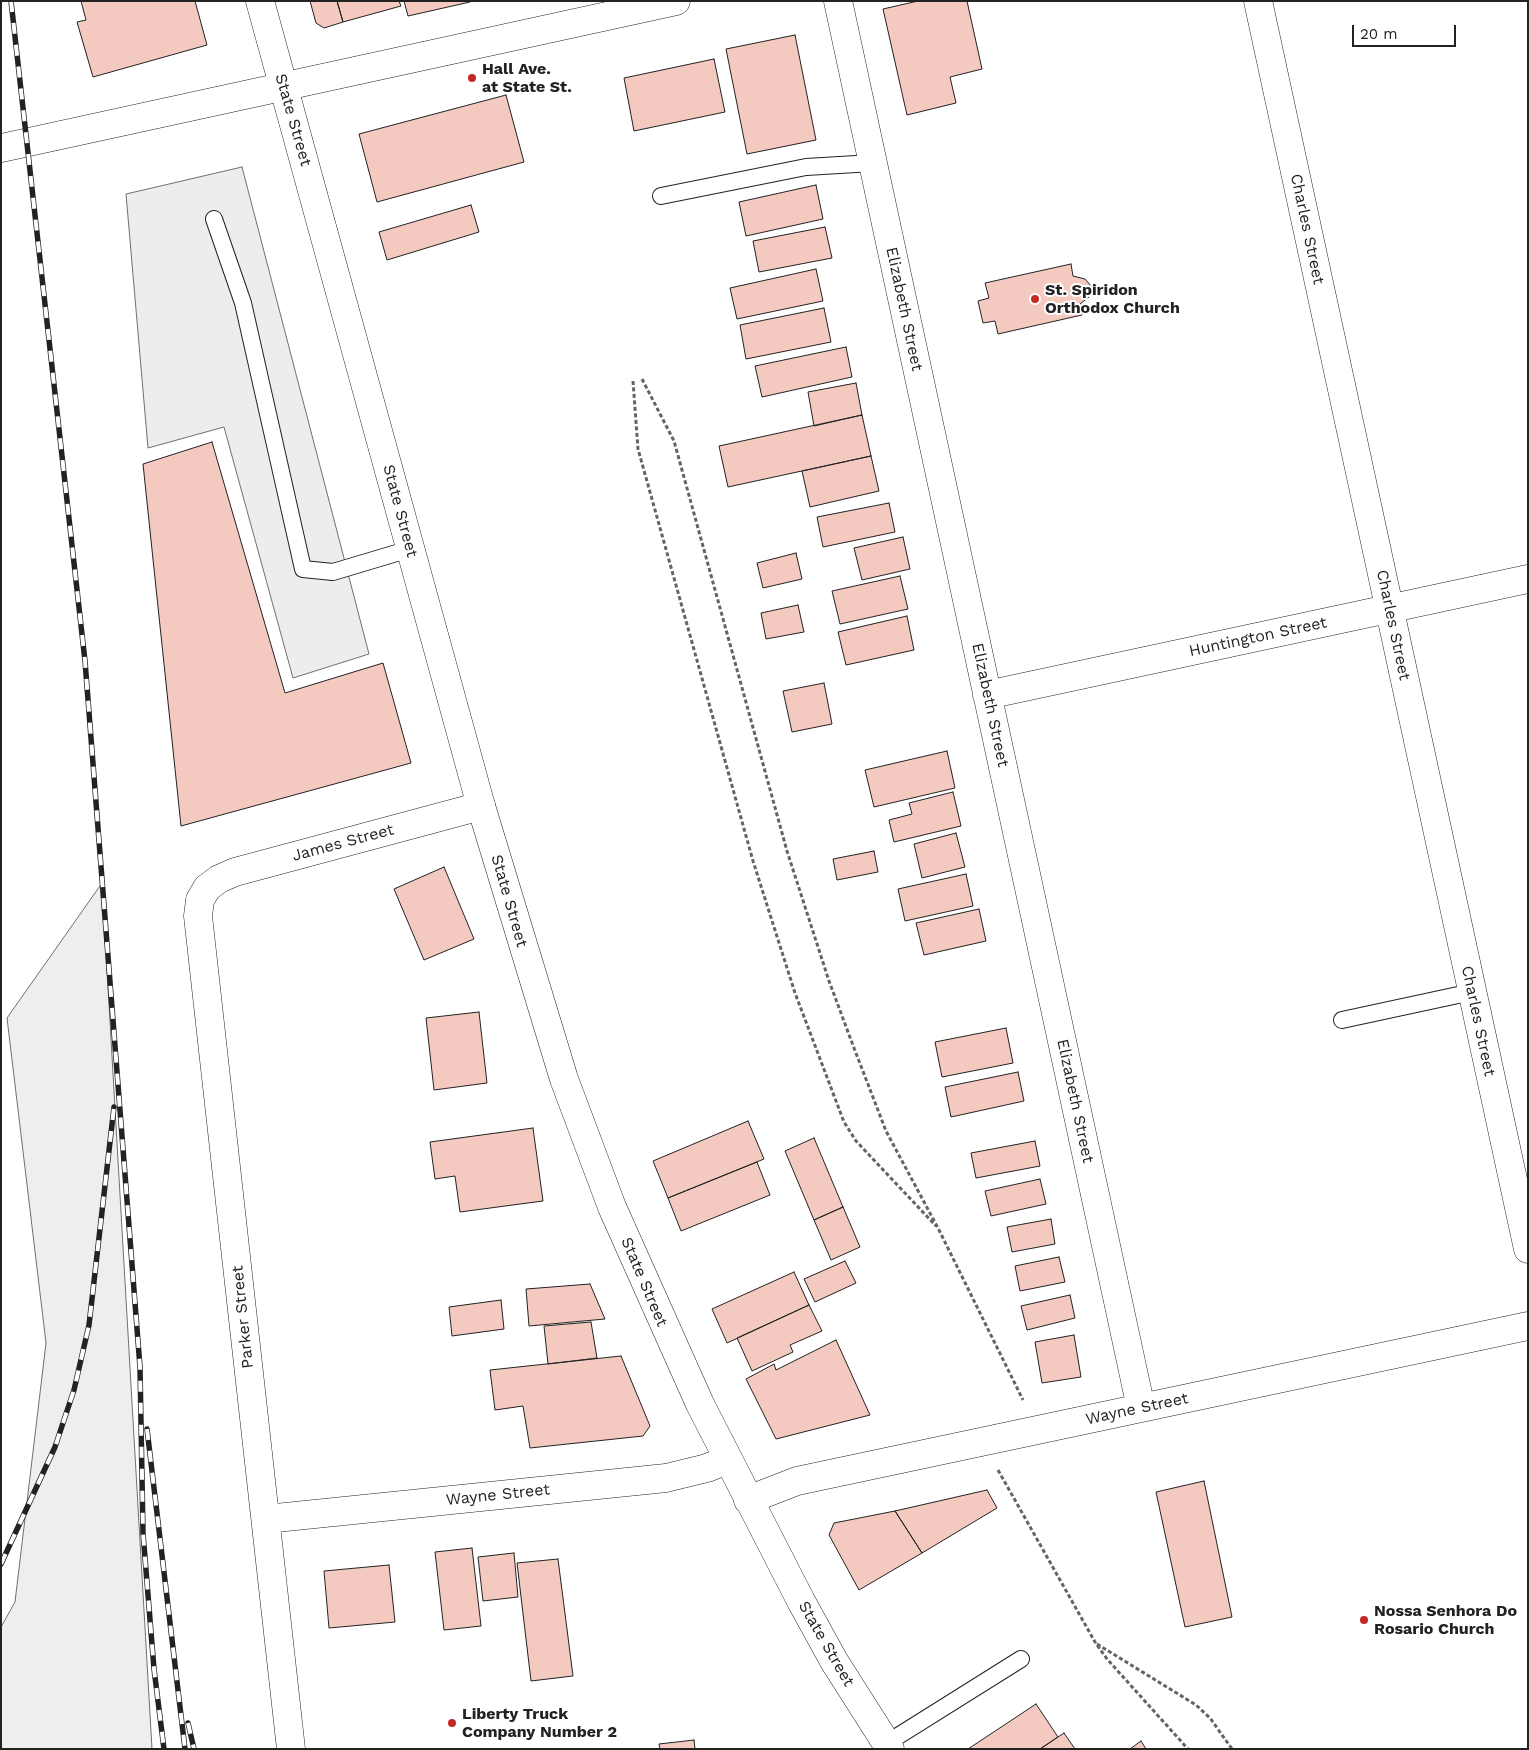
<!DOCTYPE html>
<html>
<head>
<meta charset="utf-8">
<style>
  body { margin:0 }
  #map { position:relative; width:1529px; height:1750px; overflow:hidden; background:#fff; font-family:"Work Sans",sans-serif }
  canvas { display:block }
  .frame { position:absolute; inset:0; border:2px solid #222; pointer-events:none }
  .scale { position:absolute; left:1352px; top:25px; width:104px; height:22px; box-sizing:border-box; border:2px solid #222; border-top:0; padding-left:6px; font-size:15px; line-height:18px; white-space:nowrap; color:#222; -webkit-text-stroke:4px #fff; paint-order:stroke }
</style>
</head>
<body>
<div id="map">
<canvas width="1529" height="1750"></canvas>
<div class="frame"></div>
<div class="scale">20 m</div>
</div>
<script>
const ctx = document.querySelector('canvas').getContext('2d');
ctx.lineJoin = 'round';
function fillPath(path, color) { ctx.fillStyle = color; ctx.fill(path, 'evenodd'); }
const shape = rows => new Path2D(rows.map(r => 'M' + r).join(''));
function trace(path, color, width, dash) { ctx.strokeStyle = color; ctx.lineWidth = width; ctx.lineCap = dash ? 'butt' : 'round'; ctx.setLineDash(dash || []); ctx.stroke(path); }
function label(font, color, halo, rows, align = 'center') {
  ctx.font = font + ' "Work Sans",sans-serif'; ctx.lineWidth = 4; ctx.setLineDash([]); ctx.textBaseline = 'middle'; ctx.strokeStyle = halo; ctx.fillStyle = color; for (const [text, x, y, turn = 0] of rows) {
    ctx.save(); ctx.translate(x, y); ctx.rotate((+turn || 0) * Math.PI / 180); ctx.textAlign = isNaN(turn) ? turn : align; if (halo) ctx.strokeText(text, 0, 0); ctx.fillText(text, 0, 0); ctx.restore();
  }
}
const green = shape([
  [102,883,152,1749,1,1749,1,1627,15,1602,46,1343,7,1018,102,883]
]);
fillPath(green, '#eee');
trace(green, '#6f6f6f', 1);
const parking = shape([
  [242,167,369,654,293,678,224,427,148,448,126,194,242,167]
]);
fillPath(parking, '#ededed');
trace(parking, '#6f6f6f', 1);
const building = shape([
  [81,1,195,1,207,45,93,77,77,22,86,20,81,1],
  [310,1,337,1,343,22,324,28,316,23,310,1],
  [337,1,399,1,401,6,343,22,337,1],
  [404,1,469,1,470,2,408,16,404,1],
  [918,1,967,1,982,69,950,77,956,103,907,115,883,9,918,1],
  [795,35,816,140,747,154,726,49,795,35],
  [714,59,725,112,634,131,624,78,714,59],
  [506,95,524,162,377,202,359,134,506,95],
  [816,185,823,219,746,236,739,202,816,185],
  [471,205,479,232,387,260,379,232,471,205],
  [825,227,832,258,759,272,753,241,825,227],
  [1071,264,1073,276,1085,279,1092,287,1089,297,1080,304,1082,315,998,334,995,321,983,323,978,301,989,298,985,283,1071,264],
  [816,269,823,301,737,319,730,288,816,269],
  [824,308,831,342,746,359,740,325,824,308],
  [846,347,852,377,762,397,755,366,846,347],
  [856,383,862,415,814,426,808,392,856,383],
  [862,415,871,456,728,487,719,446,862,415],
  [212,442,285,693,383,663,411,763,181,826,143,464,212,442],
  [871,456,879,491,810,507,802,471,871,456],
  [889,503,895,532,823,547,817,517,889,503],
  [903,537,910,569,862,580,854,548,903,537],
  [796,553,802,579,763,588,757,563,796,553],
  [900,576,908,609,840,624,832,591,900,576],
  [798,605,804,632,766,639,761,613,798,605],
  [907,616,914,650,846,665,838,632,907,616],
  [824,683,832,724,792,732,783,691,824,683],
  [947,751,955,788,874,807,865,770,947,751],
  [953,792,961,826,894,842,889,820,912,814,909,803,953,792],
  [956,833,965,867,922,878,914,844,956,833],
  [874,851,878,872,837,880,833,859,874,851],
  [444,867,474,939,424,960,394,889,444,867],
  [966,874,973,906,905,921,898,889,966,874],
  [979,909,986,941,924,955,916,923,979,909],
  [479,1012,487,1083,434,1090,426,1018,479,1012],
  [1006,1028,1013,1063,942,1077,935,1042,1006,1028],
  [1018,1072,1024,1101,951,1117,945,1087,1018,1072],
  [748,1121,764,1159,668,1198,653,1161,748,1121],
  [533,1128,543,1201,460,1212,455,1176,435,1179,430,1142,533,1128],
  [814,1138,843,1207,814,1220,785,1151,814,1138],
  [1035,1141,1040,1166,976,1178,971,1153,1035,1141],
  [757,1162,770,1195,681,1231,668,1198,757,1162],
  [1040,1179,1046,1204,991,1216,985,1191,1040,1179],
  [843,1207,860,1247,831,1260,814,1220,843,1207],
  [1051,1219,1055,1244,1012,1252,1007,1227,1051,1219],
  [1059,1257,1065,1282,1020,1291,1015,1266,1059,1257],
  [845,1261,856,1283,815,1302,804,1279,845,1261],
  [794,1272,809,1305,727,1343,712,1309,794,1272],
  [590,1284,605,1319,529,1326,526,1289,590,1284],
  [1070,1295,1075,1318,1027,1330,1021,1306,1070,1295],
  [501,1300,504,1329,452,1336,449,1307,501,1300],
  [809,1305,822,1331,790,1345,793,1352,752,1371,737,1338,809,1305],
  [591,1322,597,1358,548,1364,544,1326,591,1322],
  [1074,1335,1081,1377,1042,1383,1035,1342,1074,1335],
  [836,1340,870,1415,776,1439,746,1379,774,1364,776,1370,836,1340],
  [621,1356,650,1426,643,1436,530,1448,523,1406,495,1410,490,1370,621,1356],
  [1204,1481,1232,1617,1185,1627,1156,1492,1204,1481],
  [987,1490,997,1508,922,1553,895,1511,987,1490],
  [895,1511,922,1553,859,1590,829,1535,834,1523,895,1511],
  [472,1548,481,1626,444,1630,435,1552,472,1548],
  [514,1553,518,1597,483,1601,478,1557,514,1553],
  [558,1559,573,1676,531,1681,517,1563,558,1559],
  [389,1565,395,1622,329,1628,324,1571,389,1565],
  [1036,1704,1058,1737,1040,1749,968,1749,1036,1704],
  [1064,1733,1075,1749,1040,1749,1064,1733],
  [694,1740,695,1749,660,1749,659,1744,694,1740],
  [1141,1741,1146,1749,1130,1749,1141,1741]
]);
fillPath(building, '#f3c9c0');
trace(building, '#222', 1);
const lane = shape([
  [661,196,806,167,873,163],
  [214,219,243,303,303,569,333,572,410,549],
  [1342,1020,1472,992],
  [887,1743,1021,1659]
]);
const street = shape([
  [838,1,1141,1408],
  [1258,1,1528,1249],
  [1,148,676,1],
  [987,695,1528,579],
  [748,1500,797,1481,1528,1326],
  [266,1519,666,1478,707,1468,727,1460],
  [291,1749,198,916,200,900,207,888,219,879,235,872,481,806]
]);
const secondary = shape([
  [260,1,481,806,564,1079,612,1207,700,1404,801,1601,834,1661,890,1749]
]);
trace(lane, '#222', 18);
trace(street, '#222', 29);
trace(secondary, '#222', 29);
trace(shape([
  [642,379,674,441,787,851,829,981,854,1048,886,1131,939,1230,1023,1400],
  [633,381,638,449,753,861,795,993,844,1122,856,1141,936,1226],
  [998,1470,1095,1642,1107,1659,1188,1749],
  [1097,1644,1196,1705,1210,1718,1232,1749]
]), '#646464', 3, [4, 2.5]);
trace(lane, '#fff', 16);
trace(street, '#fff', 28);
trace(secondary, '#fff', 28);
const rail = shape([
  [11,1,85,661,140,1367,143,1533,154,1669,164,1749],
  [147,1429,185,1749],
  [1,1564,55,1447,74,1390,89,1325,114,1107],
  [188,1723,194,1749]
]);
trace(rail, '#222', 5.5);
trace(rail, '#fff', 4, [11]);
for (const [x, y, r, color] of [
  [472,78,5,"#c62828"],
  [1035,299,5,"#c62828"],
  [1364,1620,5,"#c62828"],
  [452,1723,5,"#c62828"]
]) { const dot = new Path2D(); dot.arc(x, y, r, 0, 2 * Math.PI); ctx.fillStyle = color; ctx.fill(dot); trace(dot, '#fff', 2); }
label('bold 16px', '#222', '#fff', [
  ["Hall Ave.",482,69],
  ["at State St.",482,87],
  ["St. Spiridon",1045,290],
  ["Orthodox Church",1045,308],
  ["Nossa Senhora Do",1374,1611],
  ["Rosario Church",1374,1629],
  ["Liberty Truck",462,1714],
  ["Company Number 2",462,1732]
], 'left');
label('16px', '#222', '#fff', [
  ["State Street",293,120,74],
  ["Charles Street",1307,229,78],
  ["Elizabeth Street",904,309,78],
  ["State Street",400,511,75],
  ["Charles Street",1393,625,78],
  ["Huntington Street",1258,637,-12],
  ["Elizabeth Street",990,705,78],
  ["James Street",343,843,-15],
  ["State Street",509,901,74],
  ["Charles Street",1478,1021,78],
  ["Elizabeth Street",1075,1101,78],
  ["State Street",644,1282,67],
  ["Parker Street",243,1317,-96],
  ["Wayne Street",1137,1409,-12],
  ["Wayne Street",498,1495,-6],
  ["State Street",826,1644,60]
]);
</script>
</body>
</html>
